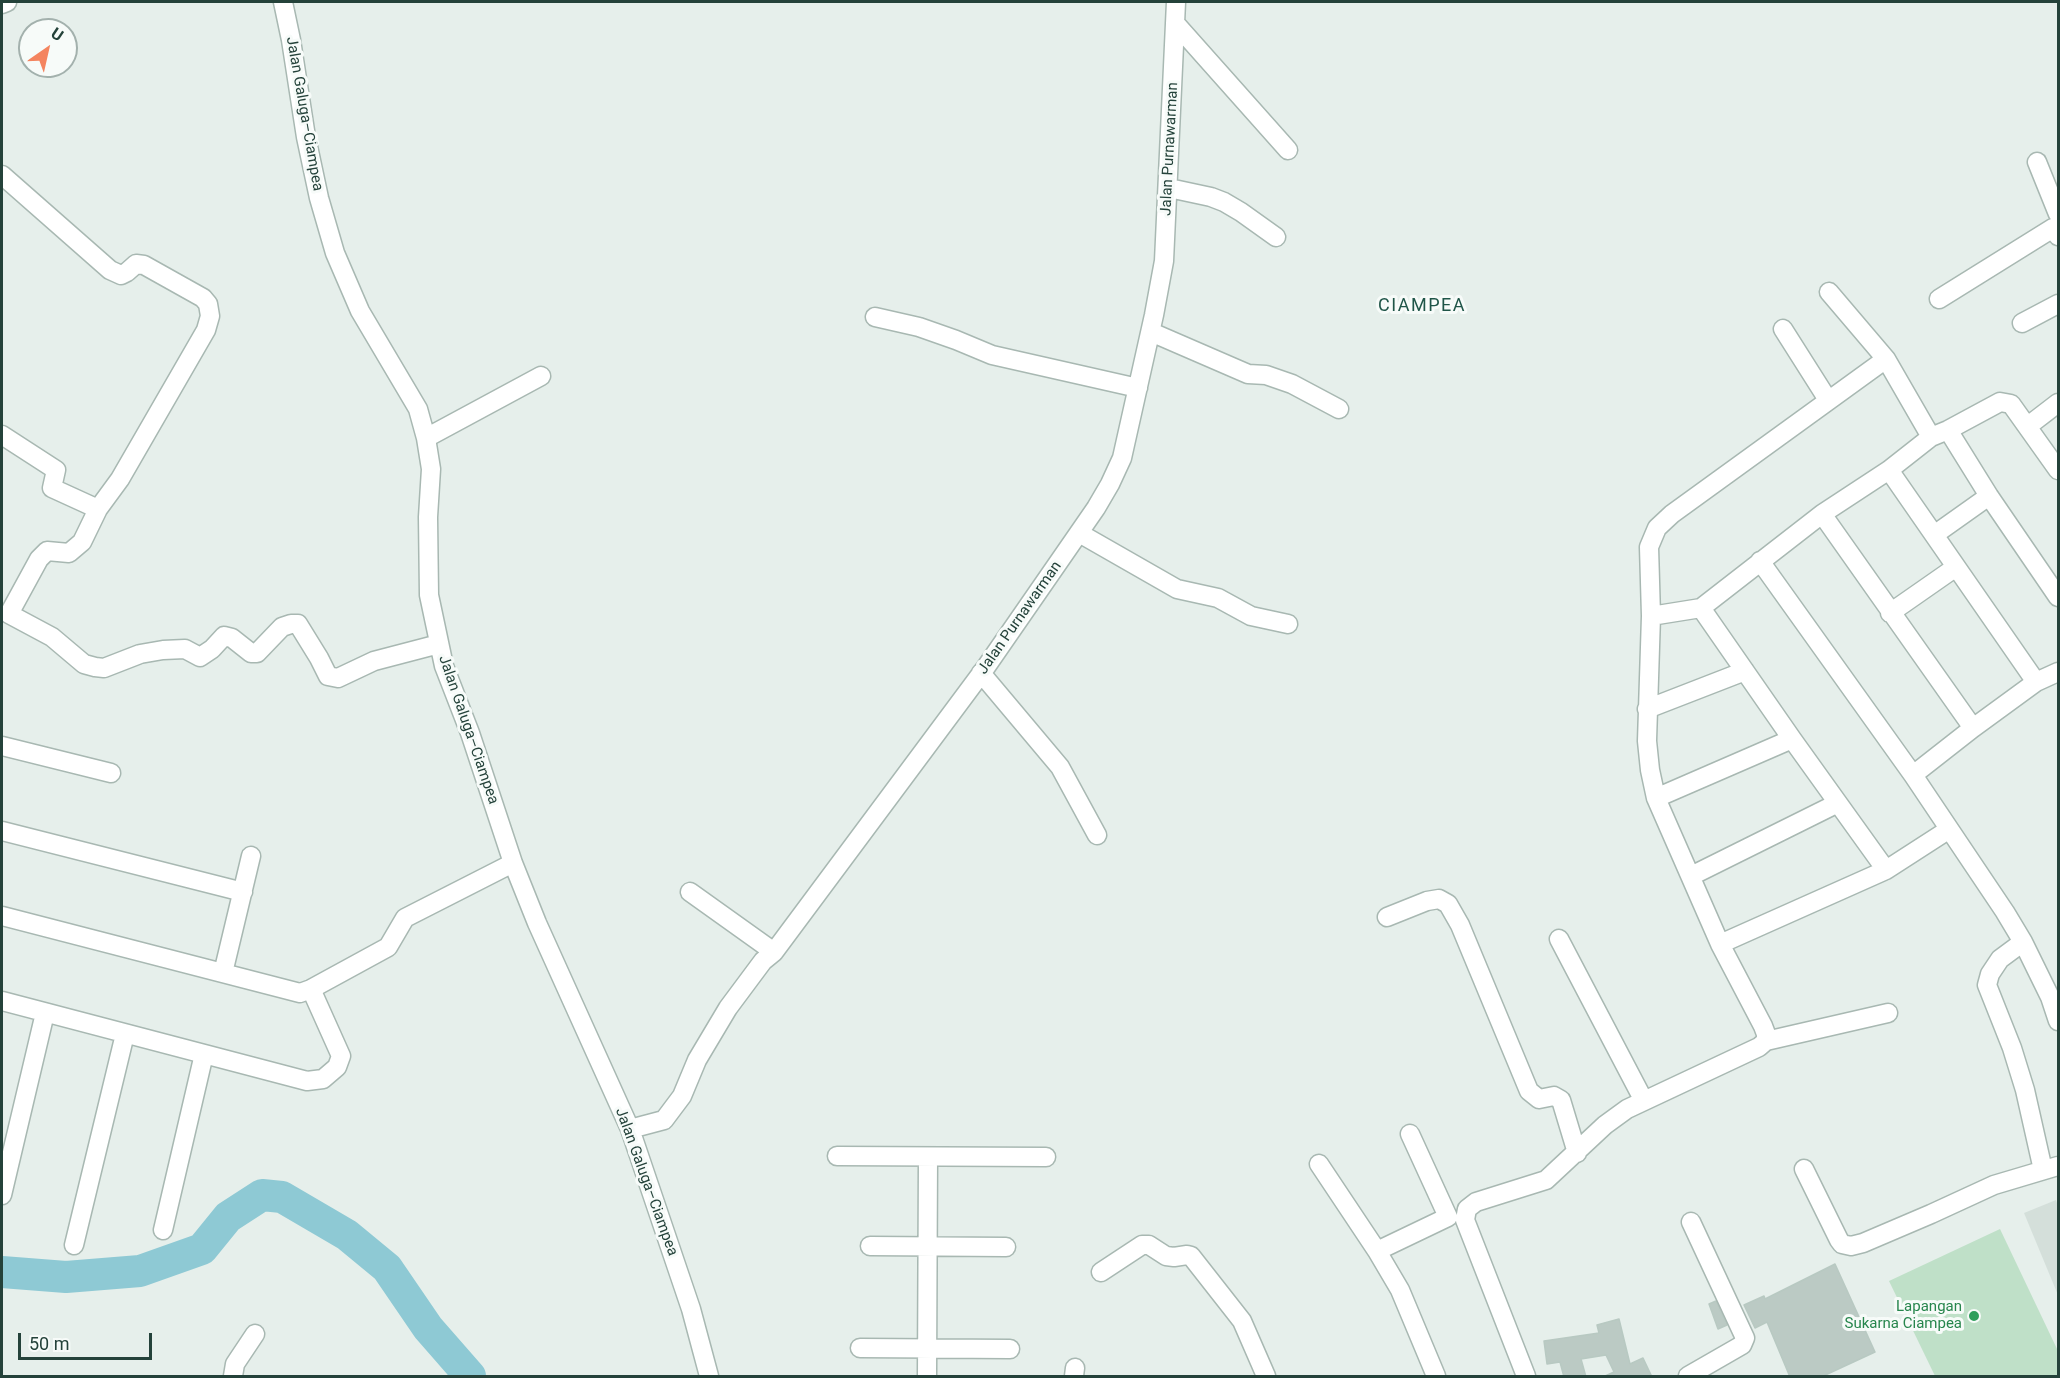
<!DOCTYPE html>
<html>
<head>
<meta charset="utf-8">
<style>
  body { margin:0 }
  #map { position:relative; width:2060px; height:1378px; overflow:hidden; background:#e6efeb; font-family:Roboto,sans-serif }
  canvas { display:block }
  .frame { position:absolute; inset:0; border:3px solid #24423a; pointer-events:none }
  .north { position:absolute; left:18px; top:18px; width:60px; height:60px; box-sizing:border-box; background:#f7fbf9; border:2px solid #a3b1ad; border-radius:50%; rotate:34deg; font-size:16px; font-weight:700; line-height:24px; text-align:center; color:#24423a }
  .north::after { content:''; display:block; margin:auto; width:21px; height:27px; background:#f4845f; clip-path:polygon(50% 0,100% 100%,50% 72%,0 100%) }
  .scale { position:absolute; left:18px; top:1333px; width:134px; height:27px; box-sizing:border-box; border:3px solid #24423a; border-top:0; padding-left:8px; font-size:18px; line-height:21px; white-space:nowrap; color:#24423a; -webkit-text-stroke:4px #f7fbf9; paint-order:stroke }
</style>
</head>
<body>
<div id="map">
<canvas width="2060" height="1378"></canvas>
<div class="frame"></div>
<div class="north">U</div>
<div class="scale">50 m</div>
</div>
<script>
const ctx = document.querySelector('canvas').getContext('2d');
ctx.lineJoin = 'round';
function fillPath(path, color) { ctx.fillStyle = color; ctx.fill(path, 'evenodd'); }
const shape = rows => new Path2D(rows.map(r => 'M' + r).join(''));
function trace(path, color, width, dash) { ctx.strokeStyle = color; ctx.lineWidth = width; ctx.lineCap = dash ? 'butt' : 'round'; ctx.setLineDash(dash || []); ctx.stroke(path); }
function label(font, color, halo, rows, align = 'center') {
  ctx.font = font + ' Roboto,sans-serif'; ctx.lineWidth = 6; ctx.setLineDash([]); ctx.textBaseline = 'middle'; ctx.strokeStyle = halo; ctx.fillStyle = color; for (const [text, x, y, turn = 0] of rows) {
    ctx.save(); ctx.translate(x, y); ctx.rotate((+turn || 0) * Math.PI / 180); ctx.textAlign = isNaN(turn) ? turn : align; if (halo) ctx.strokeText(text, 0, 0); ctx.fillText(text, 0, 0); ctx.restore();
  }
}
fillPath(shape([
  [2056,1200,2058,1206,2058,1295,2024,1213]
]), '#d4dfda');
fillPath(shape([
  [2000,1229,2058,1351,2058,1376,1935,1376,1889,1281]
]), '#bfe0c8');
trace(shape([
  [2,1272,66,1277,140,1271,202,1249,228,1217,262,1195,282,1197,347,1235,387,1268,428,1328,470,1376]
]), '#8ec9d4', 32);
const building = shape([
  [1835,1264,1875,1352,1821,1377,1790,1377,1767,1322,1755,1328,1744,1305,1764,1296,1765,1299,1835,1264],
  [1716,1301,1727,1325,1718,1329,1709,1304,1716,1301],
  [1619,1319,1630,1364,1643,1358,1652,1377,1603,1377,1614,1372,1606,1355,1581,1359,1586,1377,1564,1377,1560,1362,1547,1364,1544,1341,1599,1333,1597,1325,1619,1319]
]);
fillPath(building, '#bbcac4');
trace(building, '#b8c9c2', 1.5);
const minor = shape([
  [283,2,291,40,306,137,319,198,335,253,360,311,418,409,426,438,431,469,428,517,429,595,444,666,470,733,513,863,537,923,630,1129,691,1309,709,1376],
  [2,4,7,2],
  [1175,23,1288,150],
  [2037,162,2058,214],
  [2,175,110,270,121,275,127,272,136,264,144,265,203,298,208,304,210,316,206,330,120,479,98,509,82,542,69,553,47,551,39,559,9,614,52,637,84,664,95,667,104,668,140,654,163,650,185,649,200,657,212,649,224,636,232,638,251,653,257,653,282,627,291,624,298,624,319,658,328,676,338,678,374,661,439,644],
  [1169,188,1211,197,1224,202,1241,212,1276,237],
  [1829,292,1886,359],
  [1939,299,2053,228,2058,236],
  [875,317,919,327,956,340,992,355,1138,388],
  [2022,323,2058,304],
  [1783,329,1828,400],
  [1151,332,1248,374,1266,375,1292,384,1339,409],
  [2028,426,2058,403],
  [1948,430,1989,496,2058,597],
  [2,435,56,470,52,488,98,509],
  [426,438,541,376],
  [1889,470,2036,682],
  [1822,514,1973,728],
  [1079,533,1177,589,1218,598,1251,616,1288,624],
  [1934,535,1989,496],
  [1760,561,1913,775,2005,912,2023,942,2050,997,2058,1021],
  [1701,608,1792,739,1886,870],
  [1890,613,1956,567],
  [1651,616,1701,608,1822,514,1889,470,1931,437,1948,430,2000,402,2011,404,2058,470],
  [981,673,1060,767,1097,835],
  [1647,709,1745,671],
  [2,746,111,773],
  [1913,775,1973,728,2036,682,2058,672],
  [1656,798,1792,739],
  [2,831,243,892],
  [1691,876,1838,803],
  [690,892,774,952],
  [2,916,300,993,311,989,388,947,405,918,513,863],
  [1387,917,1427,901,1439,899,1448,904,1460,925,1529,1091,1539,1099,1554,1096,1561,1100,1577,1153],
  [1559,939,1644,1101],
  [2023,942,2000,959,1990,974,1987,985,2012,1048,2025,1090,2043,1170],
  [1720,944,1886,870,1948,830],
  [223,973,251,856],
  [2,1001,307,1081,323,1079,337,1067,341,1056,311,989],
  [1766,1041,1888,1013],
  [630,1129,664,1120,682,1096,697,1060,728,1008,763,961,774,952,986,667,1096,508,1110,484,1122,458,1154,315,1164,261,1176,2],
  [837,1156,1046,1157],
  [1319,1164,1377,1251,1400,1290,1436,1376],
  [1804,1169,1839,1240,1842,1244,1851,1246,1863,1243,1931,1214,1994,1185,2058,1166],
  [2,1195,45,1013],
  [163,1230,204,1054],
  [74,1245,125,1034],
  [870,1246,1006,1247],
  [1377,1251,1448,1217,1410,1134],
  [1101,1272,1142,1245,1149,1245,1166,1256,1174,1257,1187,1255,1191,1256,1242,1321,1266,1376],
  [860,1348,1010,1349],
  [233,1376,235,1364,255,1334],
  [927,1376,928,1157],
  [1074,1376,1075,1368],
  [1526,1376,1465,1220,1467,1209,1476,1202,1546,1180,1605,1125,1627,1109,1759,1047,1766,1041,1766,1034,1763,1026,1720,944,1656,798,1650,770,1647,741,1651,616,1649,547,1657,528,1672,514,1886,359,1931,437],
  [1688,1376,1742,1345,1745,1338,1691,1222]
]);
trace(minor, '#a8b8b2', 21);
trace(minor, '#fff', 18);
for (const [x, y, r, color] of [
  [1974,1316,6,"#2e9e5b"]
]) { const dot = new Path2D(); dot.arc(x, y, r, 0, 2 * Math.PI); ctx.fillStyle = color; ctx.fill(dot); trace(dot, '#f7fbf9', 2); }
label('15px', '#24423a', '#f7fbf9', [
  ["Jalan Galuga–Ciampea",304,114,80],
  ["Jalan Purnawarman",1170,149,-87],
  ["Jalan Purnawarman",1020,618,-55],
  ["Jalan Galuga–Ciampea",468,730,71],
  ["Jalan Galuga–Ciampea",646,1182,70]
]);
label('15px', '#27864d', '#f7fbf9', [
  ["Lapangan",1962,1307],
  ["Sukarna Ciampea",1962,1324]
], 'right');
ctx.letterSpacing = '1.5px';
label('18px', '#1f5548', '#f7fbf9', [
  ["CIAMPEA",1422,306]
]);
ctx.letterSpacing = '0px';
</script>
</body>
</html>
